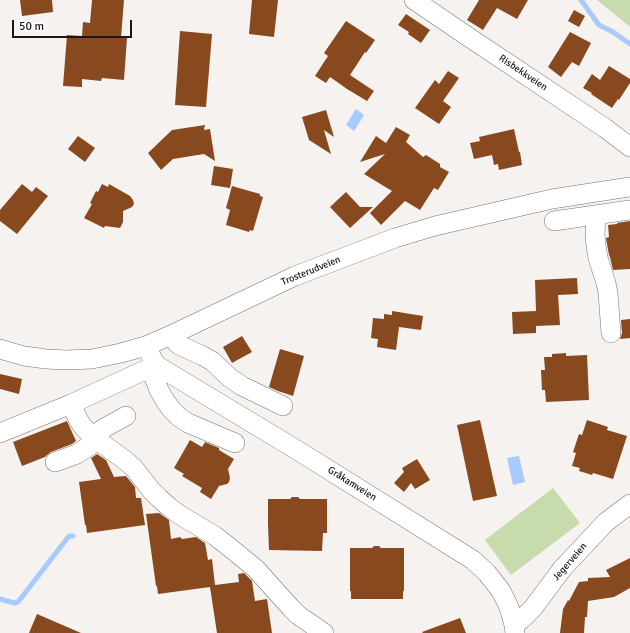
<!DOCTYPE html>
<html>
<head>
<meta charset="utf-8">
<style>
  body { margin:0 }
  #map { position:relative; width:630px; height:633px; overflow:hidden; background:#f5f2f0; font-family:Signika,sans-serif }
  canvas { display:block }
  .scale { position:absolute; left:12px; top:20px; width:120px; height:18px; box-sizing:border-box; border:2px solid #191717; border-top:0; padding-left:5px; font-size:12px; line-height:14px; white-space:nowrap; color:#191717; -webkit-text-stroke:3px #fff; paint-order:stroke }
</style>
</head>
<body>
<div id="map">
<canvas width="630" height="633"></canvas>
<div class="scale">50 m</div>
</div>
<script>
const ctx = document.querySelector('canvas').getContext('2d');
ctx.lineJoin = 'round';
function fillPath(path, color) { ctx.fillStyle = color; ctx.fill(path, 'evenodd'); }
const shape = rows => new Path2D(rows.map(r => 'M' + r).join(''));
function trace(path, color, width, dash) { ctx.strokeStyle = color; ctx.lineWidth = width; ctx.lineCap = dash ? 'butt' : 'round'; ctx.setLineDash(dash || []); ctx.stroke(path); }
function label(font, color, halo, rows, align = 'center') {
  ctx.font = font + ' Signika,sans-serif'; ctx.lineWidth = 4; ctx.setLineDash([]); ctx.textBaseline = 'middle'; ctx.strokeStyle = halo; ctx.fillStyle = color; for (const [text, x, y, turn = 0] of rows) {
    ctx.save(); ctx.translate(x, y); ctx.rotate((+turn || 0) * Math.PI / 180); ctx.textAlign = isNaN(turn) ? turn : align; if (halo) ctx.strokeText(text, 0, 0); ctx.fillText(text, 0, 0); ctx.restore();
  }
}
fillPath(shape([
  [597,0,630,0,630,27],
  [553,488,580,523,511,575,485,540]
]), '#c7dbad');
fillPath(shape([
  [356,109,364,115,354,131,346,125],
  [519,456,525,482,513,485,507,458]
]), '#a8cbfe');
trace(shape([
  [581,0,599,25,613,32,630,44],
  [0,599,14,603,18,602,69,536,73,536]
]), '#a8cbfe', 5);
fillPath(shape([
  [20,0,52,0,53,12,22,16],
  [92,0,124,0,121,38,127,38,124,80,102,78,101,81,82,79,82,87,63,86,67,35,82,36,83,22,90,23],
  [252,0,278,0,274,37,249,34],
  [479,0,528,0,517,19,497,8,483,30,467,20],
  [574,10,585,16,579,27,568,21],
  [406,14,430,30,421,43,408,34,409,32,398,25],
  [346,21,375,40,366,53,365,52,350,75,374,91,367,101,347,89,330,77,326,83,315,76,328,56,324,53],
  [180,31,212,34,206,107,175,105],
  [570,32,591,43,579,66,572,62,561,77,548,67],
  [609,66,630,79,630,83,619,100,618,99,612,108,591,94,592,93,583,88,592,74,600,80],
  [448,71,459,78,443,101,451,107,439,124,415,108,435,80,439,84],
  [326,110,334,137,324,130,331,154,309,140,302,117],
  [205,125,204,130,210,129,215,161,204,154,173,159,161,170,148,153,172,130],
  [396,127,410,135,406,142,423,157,426,155,440,164,440,167,449,172,438,190,434,188,420,210,405,201,381,225,370,213,392,191,364,174,385,154,360,162,376,136,386,143],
  [514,129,519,152,520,152,522,165,499,170,498,164,494,165,492,155,474,159,470,143,480,141,479,137],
  [78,136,95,148,85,162,68,149],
  [214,166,233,169,230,188,211,185],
  [22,184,32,192,36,187,48,196,17,234,0,221,0,210],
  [102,184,108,187,109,184,130,196,133,200,134,204,132,207,123,211,123,222,120,228,105,226,104,228,84,218,92,204,90,203,96,191,98,192],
  [232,186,260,194,260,196,263,197,253,231,250,230,249,232,226,225,230,210,226,208],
  [346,192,360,207,373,207,350,228,330,207],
  [630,221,630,269,613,270,610,257,609,255,607,244,606,238,609,237,608,225,617,224,617,223],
  [577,278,578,294,558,295,560,325,536,326,536,333,513,334,512,312,536,311,535,280],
  [392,311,423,316,421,330,399,327,396,350,377,347,378,339,371,338,373,318,384,319,384,314,392,315],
  [630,319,630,338,620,339,622,333,621,320],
  [242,336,252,352,232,363,223,347],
  [280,349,304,356,293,396,278,391,269,387],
  [566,353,566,356,587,355,589,400,546,402,545,390,542,390,541,370,545,370,544,357,552,357,552,354],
  [0,374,22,379,19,394,0,389],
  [480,420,497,496,473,501,457,425],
  [587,420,608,427,607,430,627,436,613,479,593,473,592,475,579,471,580,468,572,466,576,453,573,452,579,434,582,435],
  [67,421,76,441,72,444,51,452,47,455,45,457,22,466,13,442],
  [190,440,202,447,205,442,219,448,219,450,234,459,228,469,230,478,229,482,227,484,219,486,211,499,200,492,202,488,182,476,184,474,174,468],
  [97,454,106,460,114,477,126,476,135,487,136,498,141,498,145,525,87,533,86,525,85,525,79,482,101,479,91,458],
  [417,459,430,480,415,489,411,483,404,492,394,483,404,472,402,468],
  [292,497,298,497,300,499,327,499,327,533,323,533,322,551,269,550,268,524,268,499,290,499],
  [159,513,169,520,171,539,180,537,182,539,196,537,205,543,208,560,212,559,215,585,239,582,238,574,244,573,252,581,255,601,267,599,272,633,217,633,210,587,158,594,157,586,156,586,146,514],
  [374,546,379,546,381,548,404,548,404,591,403,591,403,599,351,599,351,591,350,591,350,548,372,548],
  [630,558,630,588,614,597,588,601,587,617,585,617,584,633,560,633,563,609,568,600,569,601,579,582,588,581,588,578,610,577,606,570],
  [37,614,81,633,29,633],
  [460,618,466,633,423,633,422,632]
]), '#88491f');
const minor = shape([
  [414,0,467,36,605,128,630,147],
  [596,215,595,235,596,245,598,258,606,283,608,293,611,333],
  [554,221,630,210],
  [171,335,177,343,179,345,203,356,212,361,230,378,242,386,283,406],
  [0,349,24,356,46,359,66,360,92,359,121,353,146,346,171,335,295,276,395,238,435,226,552,199,630,187],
  [156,365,297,450,473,560,487,573,501,591,509,607,514,625,515,633],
  [150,367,159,390,164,399,171,409,179,417,188,423,235,443],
  [71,404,79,421,84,428,92,436,126,461,134,468,151,490,159,498,169,507,180,515,215,536,228,546,256,569,291,608,298,615,324,633],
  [0,433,71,404,156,365,150,354],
  [92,436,106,427,126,416],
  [55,462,77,454,98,440],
  [514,625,522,619,533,608,562,569,606,522,630,504]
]);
trace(minor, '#767372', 20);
trace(minor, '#fff', 19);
label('10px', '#191717', '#fff', [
  ["Risbekkveien",523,73,34],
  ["Trosterudveien",311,271,-22],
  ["Gråkamveien",352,484,32],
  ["Jegerveien",570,562,-49]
]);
</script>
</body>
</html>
